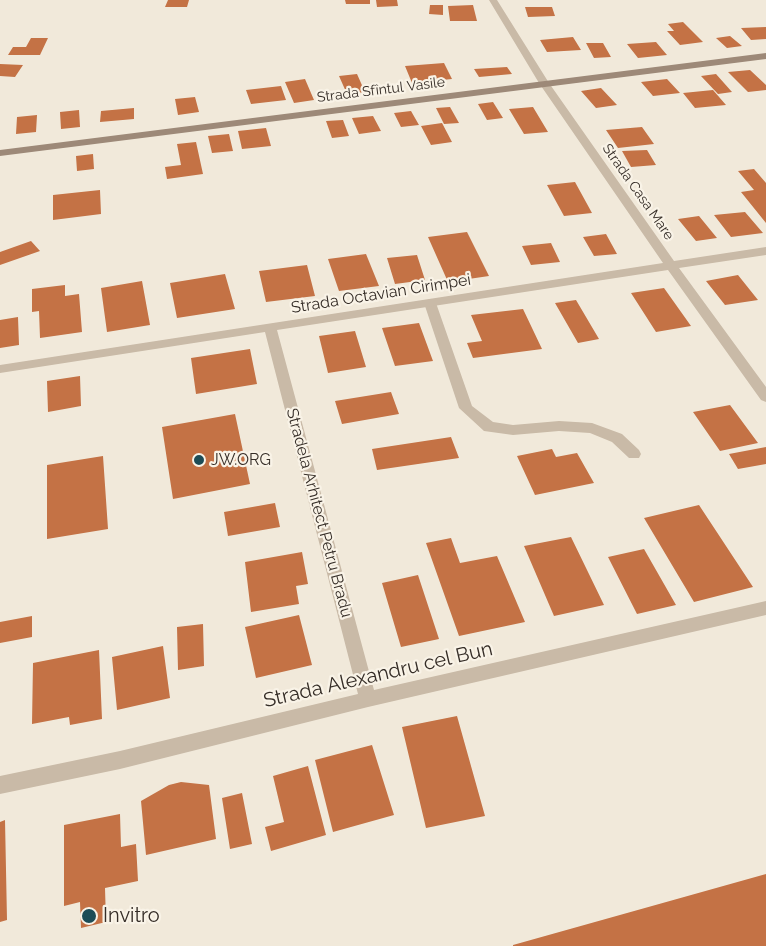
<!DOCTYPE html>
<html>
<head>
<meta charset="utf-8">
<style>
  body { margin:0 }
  canvas { display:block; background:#f1e9da }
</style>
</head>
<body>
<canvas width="766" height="946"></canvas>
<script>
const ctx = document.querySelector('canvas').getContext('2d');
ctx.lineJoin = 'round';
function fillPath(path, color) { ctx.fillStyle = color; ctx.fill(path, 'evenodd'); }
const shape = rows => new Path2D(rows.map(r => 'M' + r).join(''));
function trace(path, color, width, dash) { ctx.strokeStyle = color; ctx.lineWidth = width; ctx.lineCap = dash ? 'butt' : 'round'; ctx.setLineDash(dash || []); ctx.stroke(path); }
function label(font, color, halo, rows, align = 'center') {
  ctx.font = font + ' Raleway,sans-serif'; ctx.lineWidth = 4.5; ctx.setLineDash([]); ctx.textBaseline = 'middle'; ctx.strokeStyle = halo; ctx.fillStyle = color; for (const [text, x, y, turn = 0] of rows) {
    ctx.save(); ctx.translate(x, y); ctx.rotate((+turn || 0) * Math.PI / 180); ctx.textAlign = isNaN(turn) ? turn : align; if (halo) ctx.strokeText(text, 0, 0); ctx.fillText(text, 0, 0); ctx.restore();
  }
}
fillPath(shape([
  [168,0,189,0,187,7,165,7],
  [345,0,370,0,370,4,346,4],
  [376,0,397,0,398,6,377,7],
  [430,5,443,5,443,15,429,14],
  [473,5,477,21,450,21,448,6],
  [525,7,552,7,555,16,528,17],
  [683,22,703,42,680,45,667,31,674,31,668,24],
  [766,27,766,39,751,40,741,28],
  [730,36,742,46,727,48,716,38],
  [573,37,581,50,547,52,540,40],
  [31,38,48,38,40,55,8,55,13,47,26,47],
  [656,42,667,55,638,58,627,44],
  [586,43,603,43,611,57,594,58],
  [444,63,452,79,412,83,405,66],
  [0,64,23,65,15,77,0,76],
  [507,67,512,74,479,77,474,69],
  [750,70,766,85,766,90,748,92,728,72],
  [357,74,365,92,347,94,339,76],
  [716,74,732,92,718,94,701,76],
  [305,79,314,100,294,103,285,82],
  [667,79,680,93,653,96,641,82],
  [281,86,286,100,251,104,246,90],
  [601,88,617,105,596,108,581,91],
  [713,90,726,105,695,108,683,93],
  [195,97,199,112,178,115,175,99],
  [493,102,503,118,487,120,478,104],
  [450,107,459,123,444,124,436,108],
  [533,107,548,132,524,134,509,109],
  [134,108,134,119,100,122,101,111],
  [79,110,80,127,61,129,60,112],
  [411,111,419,125,401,127,394,113],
  [37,115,36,132,16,134,17,117],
  [373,116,381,131,359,134,352,118],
  [343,120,349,136,332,138,326,121],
  [442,123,452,142,431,145,421,126],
  [642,127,654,144,618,148,606,130],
  [266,128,271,146,242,149,238,131],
  [229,134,233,151,212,153,208,136],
  [196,142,203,174,167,179,165,167,181,165,177,144],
  [647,150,656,165,631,167,622,151],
  [93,154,94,169,77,171,76,156],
  [754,169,766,183,766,223,741,192,754,190,738,171],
  [575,182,592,213,564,216,547,185],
  [100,190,101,214,53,220,53,195],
  [745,212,763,233,731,237,714,215],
  [699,216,717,238,696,241,678,219],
  [467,232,489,276,448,282,428,237],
  [606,234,617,254,594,256,583,237],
  [31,241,40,251,0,265,0,252],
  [551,243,560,262,531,265,522,246],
  [366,254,379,286,339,291,328,259],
  [417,255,425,280,395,284,387,258],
  [307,265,315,296,266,302,259,271],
  [225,274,235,309,177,318,170,283],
  [738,275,758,300,725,305,706,281],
  [142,281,150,325,107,332,101,288],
  [65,285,65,296,79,294,82,332,40,338,39,311,32,312,32,289],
  [664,288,691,326,656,332,631,293],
  [576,300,599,339,578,343,555,303],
  [523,309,542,349,473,358,467,343,482,341,471,315],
  [18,317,19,345,0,348,0,320],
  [419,323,433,361,395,366,382,328],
  [355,331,366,367,328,373,319,336],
  [250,349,257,384,196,394,191,358],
  [80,376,81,406,48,412,47,381],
  [391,392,399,414,342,424,335,401],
  [730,405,758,443,720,451,693,412],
  [235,414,250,484,173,499,162,427],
  [451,437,459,458,377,470,372,449],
  [766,447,766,464,738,469,729,454],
  [552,449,556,457,577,453,594,483,535,495,517,456],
  [103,456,108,529,47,539,47,465],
  [275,503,280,527,228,536,224,512],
  [699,505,753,587,694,602,644,518],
  [571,537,604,605,554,616,524,546],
  [451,538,460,563,497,556,525,622,459,636,426,543],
  [644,549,676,605,637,614,608,557],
  [302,552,308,584,296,586,299,604,251,612,245,562],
  [418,575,439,639,401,647,382,583],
  [299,615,312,665,256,678,245,627],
  [32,616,32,637,0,643,0,622],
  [203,624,204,666,178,670,177,627],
  [163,646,170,698,117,710,112,657],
  [99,650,102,719,70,725,69,717,32,724,33,663],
  [457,716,485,816,426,828,402,727],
  [372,745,394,815,333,832,315,760],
  [308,766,326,835,271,851,265,827,284,822,273,776],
  [181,782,209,785,216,839,146,855,141,801,169,785],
  [242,793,252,844,230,849,222,798],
  [120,814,121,847,136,844,138,881,105,888,106,922,81,928,80,902,64,906,64,825],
  [5,820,7,920,0,922,0,822],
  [766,874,766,946,513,946,513,945]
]), '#c47245');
fillPath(shape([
  [430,299,436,303,472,406,493,422,513,425,559,421,592,423,622,434,639,450,641,454,639,458,629,458,612,442,590,433,559,431,513,435,484,431,459,408,424,303,430,299]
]), '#c9baa7');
fillPath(shape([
  [489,0,497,0,549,83,674,261,766,247,766,255,679,268,766,387,766,402,761,400,668,270,277,330,374,690,766,601,766,615,368,707,120,769,0,794,0,776,120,751,358,694,265,332,0,373,0,365,663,263,539,83,489,0]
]), '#c9baa7');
fillPath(shape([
  [766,53,766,59,0,156,0,150,766,53]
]), '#9d8978');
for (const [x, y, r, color] of [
  [199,460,6,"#1d4c56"],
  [89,916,8,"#1d4c56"]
]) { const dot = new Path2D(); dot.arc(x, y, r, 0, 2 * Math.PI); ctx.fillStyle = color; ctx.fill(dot); trace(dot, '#f9f3e7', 2); }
label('14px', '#352d27', '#f9f3e7', [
  ["Strada Sfîntul Vasile",381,90,-7],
  ["Strada Casa Mare",638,192,55]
]);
label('16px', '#352d27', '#f9f3e7', [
  ["Strada Octavian Cirimpei",381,294,-9],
  ["Stradela Arhitect Petru Bradu",319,513,75]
]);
label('16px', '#352d27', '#f9f3e7', [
  ["JW.ORG",211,460]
], 'left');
label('20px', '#352d27', '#f9f3e7', [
  ["Strada Alexandru cel Bun",378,675,-13]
]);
label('20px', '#352d27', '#f9f3e7', [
  ["Invitro",103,916]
], 'left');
</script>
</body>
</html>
